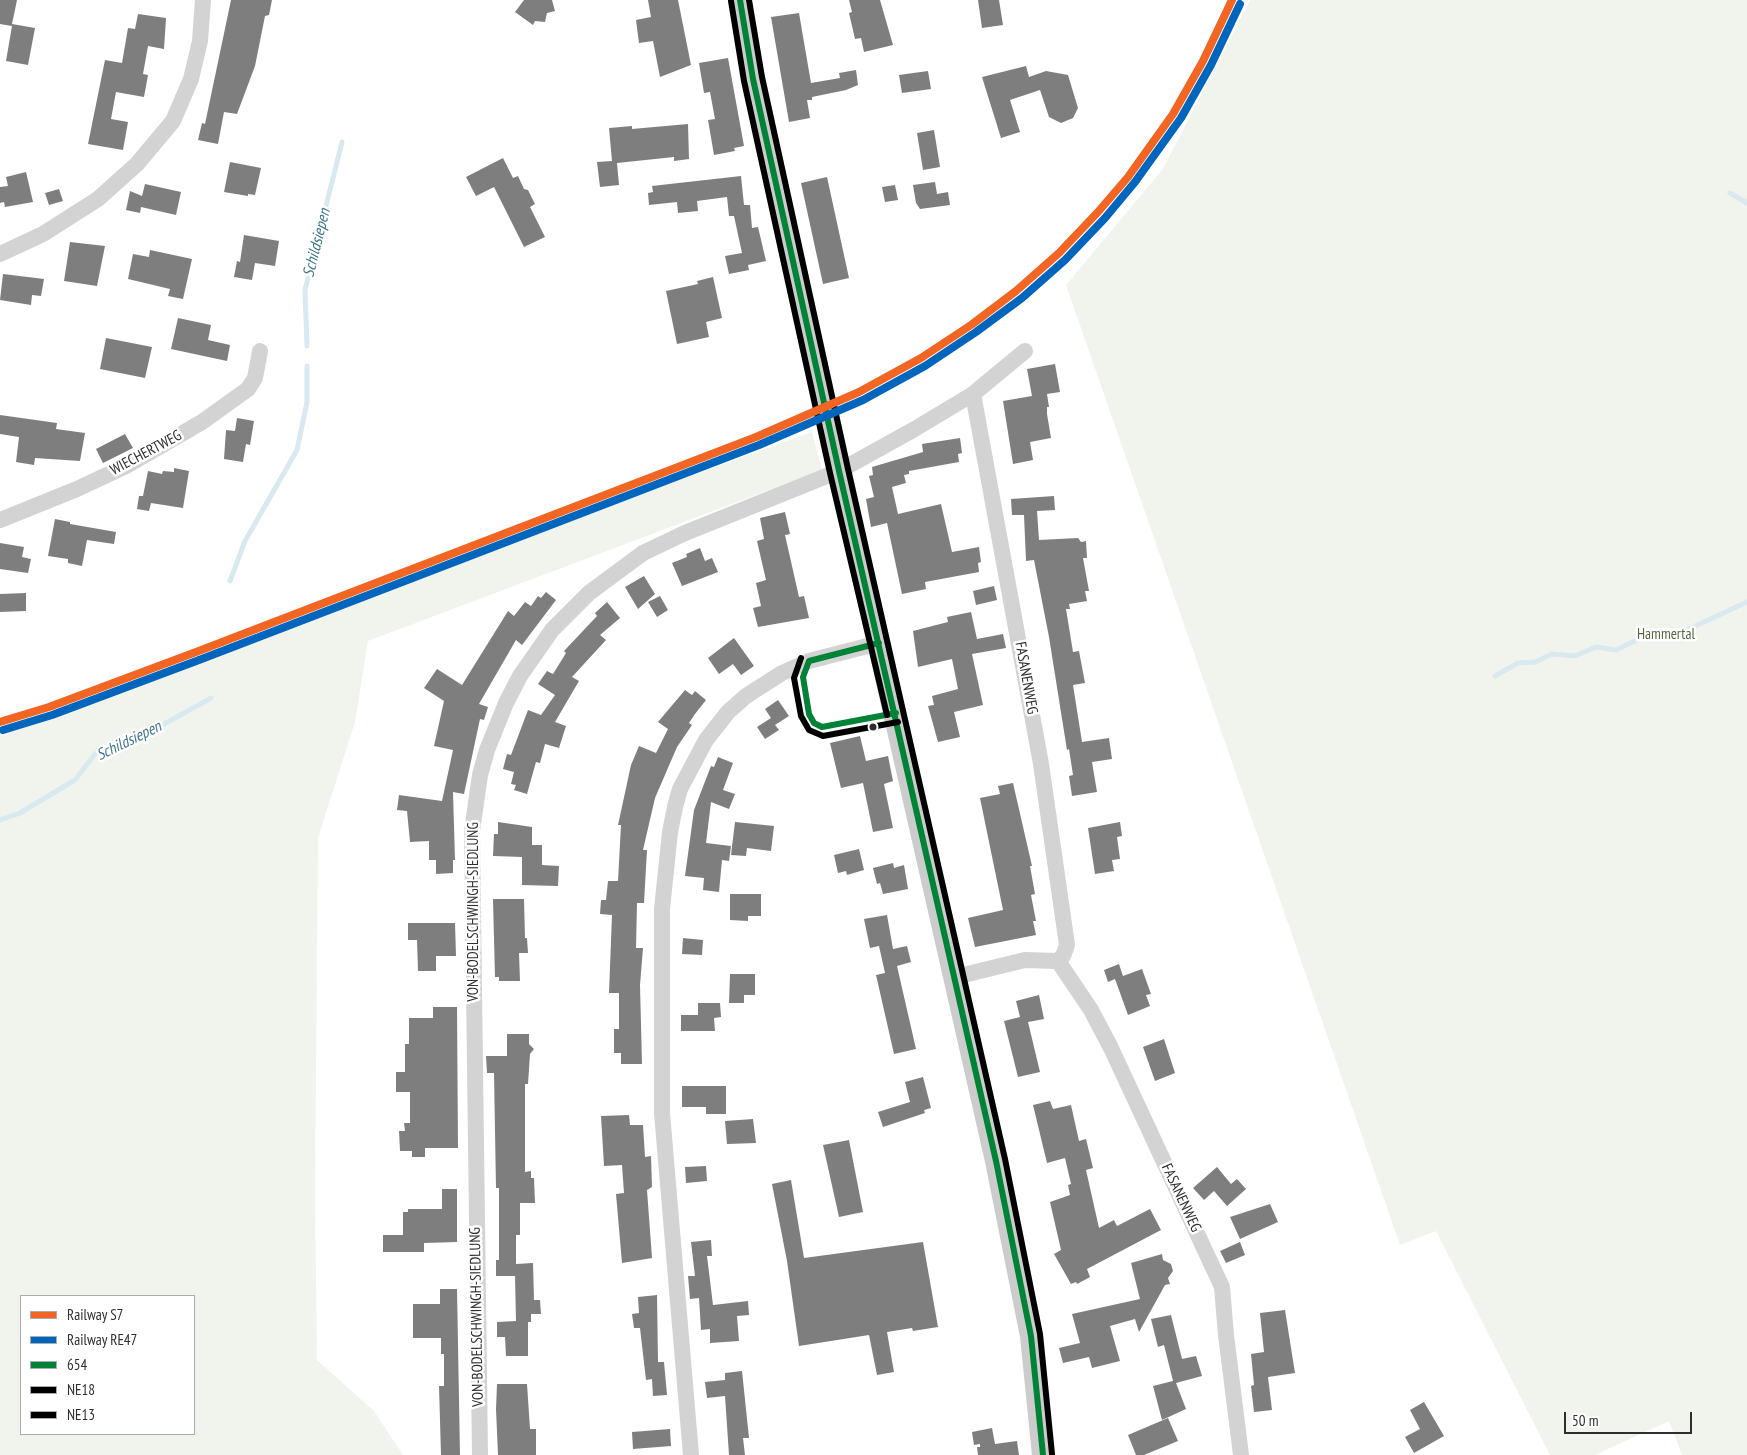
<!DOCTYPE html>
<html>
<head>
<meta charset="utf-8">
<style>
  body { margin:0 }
  #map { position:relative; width:1747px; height:1455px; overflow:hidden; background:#fff; font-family:"PT Sans Narrow",sans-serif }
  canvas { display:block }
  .legend { position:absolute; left:20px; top:1295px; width:175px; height:140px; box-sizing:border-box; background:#fff; border:1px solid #ababab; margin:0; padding:6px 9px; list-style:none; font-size:15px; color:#2e2e2e }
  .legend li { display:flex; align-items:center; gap:10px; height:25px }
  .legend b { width:25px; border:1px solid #ababab }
  .scale { position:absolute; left:1564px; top:1412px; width:128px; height:22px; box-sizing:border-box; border:2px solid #2e2e2e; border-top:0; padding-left:6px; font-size:15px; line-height:18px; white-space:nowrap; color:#2e2e2e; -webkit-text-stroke:4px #fff; paint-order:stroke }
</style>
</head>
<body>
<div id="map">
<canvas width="1747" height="1455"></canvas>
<ul class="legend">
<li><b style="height:6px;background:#f26522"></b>Railway S7</li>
<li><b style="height:6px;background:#0065bd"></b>Railway RE47</li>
<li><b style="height:6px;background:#008237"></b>654</li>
<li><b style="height:6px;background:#000"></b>NE18</li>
<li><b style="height:6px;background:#000"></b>NE13</li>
</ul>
<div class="scale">50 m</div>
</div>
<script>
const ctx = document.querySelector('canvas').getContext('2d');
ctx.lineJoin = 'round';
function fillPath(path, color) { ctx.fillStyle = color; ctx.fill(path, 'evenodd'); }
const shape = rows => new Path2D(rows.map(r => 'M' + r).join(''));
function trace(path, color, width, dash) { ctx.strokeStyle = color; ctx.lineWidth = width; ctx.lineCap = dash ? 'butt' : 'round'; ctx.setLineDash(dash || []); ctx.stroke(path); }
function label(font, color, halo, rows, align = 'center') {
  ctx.font = font + ' "PT Sans Narrow",sans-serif'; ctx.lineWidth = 5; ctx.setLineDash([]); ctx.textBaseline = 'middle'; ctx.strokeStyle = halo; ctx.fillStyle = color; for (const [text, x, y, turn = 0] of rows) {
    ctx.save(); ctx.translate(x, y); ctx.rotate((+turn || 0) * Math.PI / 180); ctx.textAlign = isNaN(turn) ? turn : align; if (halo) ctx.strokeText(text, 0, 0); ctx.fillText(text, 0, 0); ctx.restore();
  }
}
fillPath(shape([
  [1250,0,1747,0,1747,1455,1682,1455,1669,1421,1595,1455,1550,1455,1436,1231,1400,1245,1066,285,1163,169],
  [812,432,822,470,368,641,355,722,318,838,315,1196,317,1360,374,1411,403,1455,0,1455,0,734,35,724,497,546],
  [21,1296,194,1296,194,1434,21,1434]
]), '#f1f4ec');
trace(shape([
  [1730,193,1747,203],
  [307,346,305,290,342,142],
  [230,581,245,541,297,450,307,402,307,366],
  [1495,676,1518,663,1535,662,1552,654,1575,656,1596,647,1616,650,1655,631,1676,635,1747,602],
  [0,820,20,813,75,780,95,754,157,728,211,698]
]), '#d9e9f0', 5);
fillPath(shape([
  [0,0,17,0,12,24,35,28,28,65,6,61,12,26,0,24],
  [231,0,272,0,269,15,265,16,255,66,237,114,224,112,218,144,198,140,202,123,205,124],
  [524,0,552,0,555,11,547,13,545,22,535,21,533,25,515,12],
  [648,0,678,0,691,65,660,77,653,41,639,43,636,20,651,17],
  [849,0,880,0,893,45,864,52,861,38,855,39,849,13,852,12],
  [978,0,999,0,1003,25,982,28],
  [799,13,811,83,840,78,839,73,856,70,858,85,846,90,812,97,812,100,807,100,810,118,789,122,771,17],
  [138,14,166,18,164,49,148,46,143,74,148,75,144,97,116,92,111,119,128,122,123,150,88,144,105,60,122,63,128,28,135,29],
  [728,58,744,146,734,148,735,151,714,155,708,120,715,119,710,92,704,93,699,63],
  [1026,66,1029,77,1046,71,1068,75,1078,108,1073,118,1061,123,1049,117,1040,90,1010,100,1020,132,1001,138,982,77],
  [928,71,931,89,902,93,899,75],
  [688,124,689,159,674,161,674,157,617,163,619,185,600,187,597,162,612,161,609,128,632,126,632,129],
  [934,130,940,167,923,170,917,133],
  [503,158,513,178,518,176,524,189,528,190,535,204,530,207,545,237,524,247,494,187,476,196,466,177],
  [230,162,261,168,255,195,248,194,248,196,224,192],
  [26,172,33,202,5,207,4,202,0,203,0,187,8,186,6,177],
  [741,176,744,205,750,205,752,228,758,227,766,261,748,265,749,270,729,274,725,256,742,253,734,216,729,216,727,197,697,201,698,211,678,213,677,202,649,205,648,193,653,192,652,186],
  [827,177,849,278,823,284,801,183],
  [935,182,937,194,948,192,950,205,920,209,916,203,913,185],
  [145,184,181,192,176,215,141,207,140,213,126,210,130,191,142,196],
  [895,185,898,200,885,202,882,187],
  [59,189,63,201,49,205,45,193],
  [244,235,279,241,275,266,255,263,252,280,234,277,237,261,240,262],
  [70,242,105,246,97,286,64,281],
  [150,250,192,259,183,299,168,296,170,289,128,279,133,254,149,257],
  [3,274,44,279,41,296,32,295,31,305,0,300],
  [713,277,722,318,706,322,709,337,677,344,666,291,698,284,697,281],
  [178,318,211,325,208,340,230,345,227,361,171,349],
  [106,338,152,347,145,378,100,369],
  [1055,364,1060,392,1047,394,1049,407,1047,407,1047,414,1051,438,1030,442,1033,460,1013,464,1003,401,1032,396,1027,369],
  [0,415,57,423,56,429,85,433,80,461,35,458,34,465,16,462,19,437,0,434],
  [237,418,254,421,250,445,246,444,243,462,224,459,226,430,235,431],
  [125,434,133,448,103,463,96,449],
  [960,438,962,453,958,454,959,462,909,471,909,474,904,475,906,483,892,487,898,514,941,504,952,552,979,547,981,562,978,563,979,572,925,582,926,589,902,594,887,523,871,527,866,499,874,497,869,476,873,475,872,467,923,452,922,444],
  [174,468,189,471,183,508,151,503,149,511,137,509,139,496,143,496,148,471,162,474,163,471,174,472],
  [1054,496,1055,510,1037,511,1039,540,1078,538,1081,542,1086,541,1087,558,1083,558,1089,591,1085,591,1087,601,1069,604,1070,609,1066,609,1073,652,1079,651,1085,683,1073,685,1082,742,1109,738,1112,759,1092,762,1097,792,1072,796,1069,776,1073,775,1069,749,1067,750,1049,637,1034,560,1026,561,1024,515,1012,515,1011,499],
  [785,512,790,534,785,535,799,597,804,596,809,618,758,627,753,608,761,606,756,583,766,580,757,541,764,539,760,518],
  [55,519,70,522,70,524,116,532,114,544,87,540,82,566,68,563,68,559,48,556],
  [0,543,24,547,22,557,31,559,28,573,0,569],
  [700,548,705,561,712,558,718,572,682,586,672,563,687,557,686,554],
  [644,576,655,594,638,609,625,587],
  [994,586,997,600,976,605,973,591],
  [546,592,556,600,522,645,516,640,479,704,488,707,484,720,480,719,464,794,453,792,455,860,453,860,453,873,436,874,436,860,429,860,429,841,410,842,407,811,397,810,399,795,442,801,453,750,434,746,444,701,424,688,437,669,462,685,508,611,514,616,525,602,531,606,538,596,541,598],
  [26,593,26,611,0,612,0,594],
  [660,596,668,610,657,617,648,602],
  [607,602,620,618,600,635,606,640,572,677,579,681,555,722,566,726,559,748,545,744,540,763,536,762,527,794,514,790,516,785,511,784,514,772,503,769,507,754,511,755,528,710,541,715,555,695,538,684,547,671,553,674,566,653,564,651,597,616,595,613],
  [971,612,977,639,1003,634,1006,648,972,654,983,705,954,712,960,737,938,742,928,706,934,705,932,696,958,689,952,659,918,667,913,631,948,622,947,617],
  [734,638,754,666,741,675,733,664,719,674,708,658],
  [685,690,692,695,695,691,706,700,695,714,689,723,692,725,677,747,655,798,643,850,647,850,644,903,637,903,636,948,643,948,640,985,642,1064,621,1064,621,1053,614,1053,614,1029,619,1029,619,993,609,993,612,915,600,914,601,900,606,900,608,881,618,881,621,825,618,825,631,765,639,746,656,753,668,729,658,722],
  [778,700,789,716,775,725,779,730,765,739,757,727,771,718,765,709],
  [860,736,866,761,888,756,893,781,884,784,893,828,873,832,863,783,841,788,830,743],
  [718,757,733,763,723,790,735,794,729,809,711,802,706,843,731,846,729,861,722,860,719,892,703,890,704,878,685,876,694,810,711,766,714,767],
  [1013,783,1032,866,1030,866,1035,894,1031,895,1036,921,1033,921,1036,935,975,947,968,918,1003,910,980,798,1000,794,998,786],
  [498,822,532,827,532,845,542,845,542,865,559,866,558,886,522,885,522,857,493,856,494,834,498,834],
  [735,822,774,826,771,851,747,848,746,856,731,855],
  [1120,822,1122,836,1117,837,1120,859,1112,860,1114,871,1095,874,1088,828],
  [859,849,864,870,847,875,846,871,838,873,834,855],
  [893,863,894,868,904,865,908,889,883,894,880,883,877,884,873,868],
  [730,894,761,894,761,916,748,916,748,921,730,920],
  [493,899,524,899,525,938,527,938,528,953,519,953,520,981,499,981,499,977,495,977],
  [887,915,893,949,907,946,911,962,897,966,916,1049,894,1054,876,975,885,973,879,946,870,948,864,919],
  [408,923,455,923,456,956,436,956,436,971,418,971,417,940,408,940],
  [683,938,703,940,702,955,682,954],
  [1119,964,1123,976,1142,969,1151,994,1146,995,1150,1006,1128,1015,1115,979,1108,982,1104,970],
  [730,974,755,974,755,995,744,995,744,1003,729,1003],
  [1039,995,1044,1019,1028,1022,1040,1072,1018,1077,1004,1021,1020,1017,1016,1001],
  [698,1003,720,1003,721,1017,714,1018,715,1031,681,1031,681,1015,698,1015],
  [433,1007,457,1007,458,1148,425,1148,425,1157,412,1157,412,1151,400,1151,399,1131,405,1131,404,1123,410,1123,410,1092,396,1092,396,1072,405,1072,405,1044,409,1044,409,1018,433,1018],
  [507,1034,529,1034,529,1044,534,1049,530,1054,528,1084,525,1084,525,1172,531,1171,531,1178,534,1178,535,1203,520,1203,520,1235,516,1235,516,1264,533,1263,534,1300,540,1300,541,1314,531,1314,531,1322,528,1322,528,1356,506,1356,505,1337,497,1337,497,1322,516,1321,515,1276,496,1276,496,1260,499,1260,499,1188,496,1188,494,1073,487,1073,486,1056,507,1056],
  [1164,1039,1175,1073,1155,1081,1143,1047],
  [923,1077,931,1108,924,1110,925,1113,883,1127,878,1112,910,1102,905,1082],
  [682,1086,726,1086,726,1114,706,1114,706,1107,682,1107],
  [1050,1101,1053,1109,1071,1105,1079,1141,1086,1139,1093,1168,1086,1170,1099,1228,1114,1220,1117,1226,1150,1209,1161,1230,1087,1269,1090,1277,1077,1284,1076,1282,1071,1284,1054,1254,1061,1250,1050,1202,1070,1195,1068,1185,1071,1184,1065,1158,1047,1163,1033,1105],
  [629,1115,630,1125,643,1125,645,1157,651,1156,652,1187,647,1190,652,1258,622,1263,616,1194,624,1193,622,1165,604,1166,601,1116],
  [753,1119,756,1143,727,1144,725,1121],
  [849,1140,863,1212,839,1217,823,1145],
  [706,1166,707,1181,686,1183,685,1167],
  [1217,1167,1231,1184,1237,1179,1246,1189,1227,1206,1214,1191,1204,1200,1193,1188],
  [791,1180,804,1258,923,1242,938,1327,913,1331,912,1328,887,1332,894,1372,877,1375,869,1335,799,1346,787,1261,772,1184],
  [442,1189,457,1189,457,1242,424,1243,424,1252,383,1252,383,1235,403,1235,403,1212,408,1212,408,1209,442,1209],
  [1270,1204,1278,1222,1240,1239,1230,1217],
  [711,1240,712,1256,707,1256,713,1305,748,1301,749,1315,737,1316,739,1341,710,1343,710,1329,701,1330,699,1298,690,1299,688,1276,695,1276,691,1242],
  [1240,1242,1245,1255,1226,1263,1220,1251],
  [1162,1254,1163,1260,1171,1264,1173,1271,1168,1278,1170,1284,1165,1285,1139,1332,1135,1319,1110,1326,1120,1361,1092,1368,1089,1357,1063,1363,1059,1348,1080,1343,1072,1314,1140,1299,1131,1263],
  [440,1289,457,1289,460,1455,441,1455,439,1386,444,1386,444,1354,441,1354,441,1338,413,1338,413,1304,440,1304],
  [657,1295,658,1362,664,1362,667,1395,653,1396,652,1379,646,1380,640,1328,634,1328,632,1314,639,1313,638,1297],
  [1285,1310,1295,1373,1268,1377,1272,1410,1254,1412,1251,1386,1254,1385,1251,1354,1264,1352,1260,1313],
  [1171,1315,1182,1359,1196,1356,1202,1376,1176,1383,1186,1409,1162,1420,1153,1386,1173,1381,1164,1345,1158,1347,1151,1319],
  [742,1371,749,1438,743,1438,745,1455,729,1455,725,1396,707,1398,705,1382,725,1380,725,1373],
  [497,1384,527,1384,530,1429,536,1429,536,1455,498,1455,496,1409],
  [1424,1402,1444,1436,1414,1453,1405,1437,1420,1429,1410,1410],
  [1168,1418,1178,1441,1144,1455,1136,1455,1128,1435],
  [992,1428,995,1444,1017,1441,1019,1455,978,1455,977,1447,980,1447,980,1444,974,1445,972,1432],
  [670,1429,671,1446,633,1449,632,1432]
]), '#7e7e7e');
trace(shape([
  [0,254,43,234,98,199,137,164,173,121,191,79,200,41,203,0],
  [973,394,1041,764,1067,945,1063,956,1058,961],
  [0,520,77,489,126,466,202,422,248,389,255,378,260,351],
  [955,977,1025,960,1058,961,1091,1010,1111,1048,1222,1287,1226,1335,1241,1455],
  [480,1455,472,831,480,775,487,750,506,703,520,676,552,630,589,593,643,553,685,533,839,471,913,430,973,394,1025,351],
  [691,1455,662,1113,662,909,670,832,675,807,680,789,706,740,728,712,746,696,782,673,809,661,879,643]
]), '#d3d3d3', 16);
trace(shape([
  [740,0,753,79,839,471,996,1161,1031,1336,1043,1455]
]), '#ccc', 22);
trace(shape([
  [740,0,753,79,839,471,996,1161,1031,1336,1043,1455],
  [879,643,809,661,803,677,809,714,814,723,822,727,896,713]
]), '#008237', 6);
trace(shape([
  [731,1,744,81,830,473,887,715],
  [801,658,794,678,801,716,809,730,823,736,898,722]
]), '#000', 6);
trace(shape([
  [749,0,762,77,848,469,1005,1159,1040,1334,1052,1454]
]), '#000', 6);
trace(shape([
  [0,722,49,707,196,652,756,437,859,392,921,358,971,325,1016,291,1059,253,1098,212,1128,177,1173,114,1203,61,1232,0]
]), '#f26522', 8);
trace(shape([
  [3,730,52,715,199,660,759,445,863,400,925,366,976,332,1022,298,1065,260,1105,218,1135,182,1181,118,1211,65,1240,4]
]), '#0065bd', 8);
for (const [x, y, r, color] of [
  [873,727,4.5,"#2e2e2e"]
]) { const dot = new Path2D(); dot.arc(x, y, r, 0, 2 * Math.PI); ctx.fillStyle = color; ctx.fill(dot); trace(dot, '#fff', 2); }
label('15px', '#2e2e2e', '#fff', [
  ["WIECHERTWEG",146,453,-28],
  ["FASANENWEG",1026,678,80],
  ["VON-BODELSCHWINGH-SIEDLUNG",474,912,-90],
  ["FASANENWEG",1181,1198,65],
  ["VON-BODELSCHWINGH-SIEDLUNG",477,1317,-91]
]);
label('15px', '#55683d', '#fff', [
  ["Hammertal",1666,635]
]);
label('italic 16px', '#40768d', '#fff', [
  ["Schildsiepen",317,243,-76],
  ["Schildsiepen",129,741,-26]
]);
</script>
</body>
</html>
